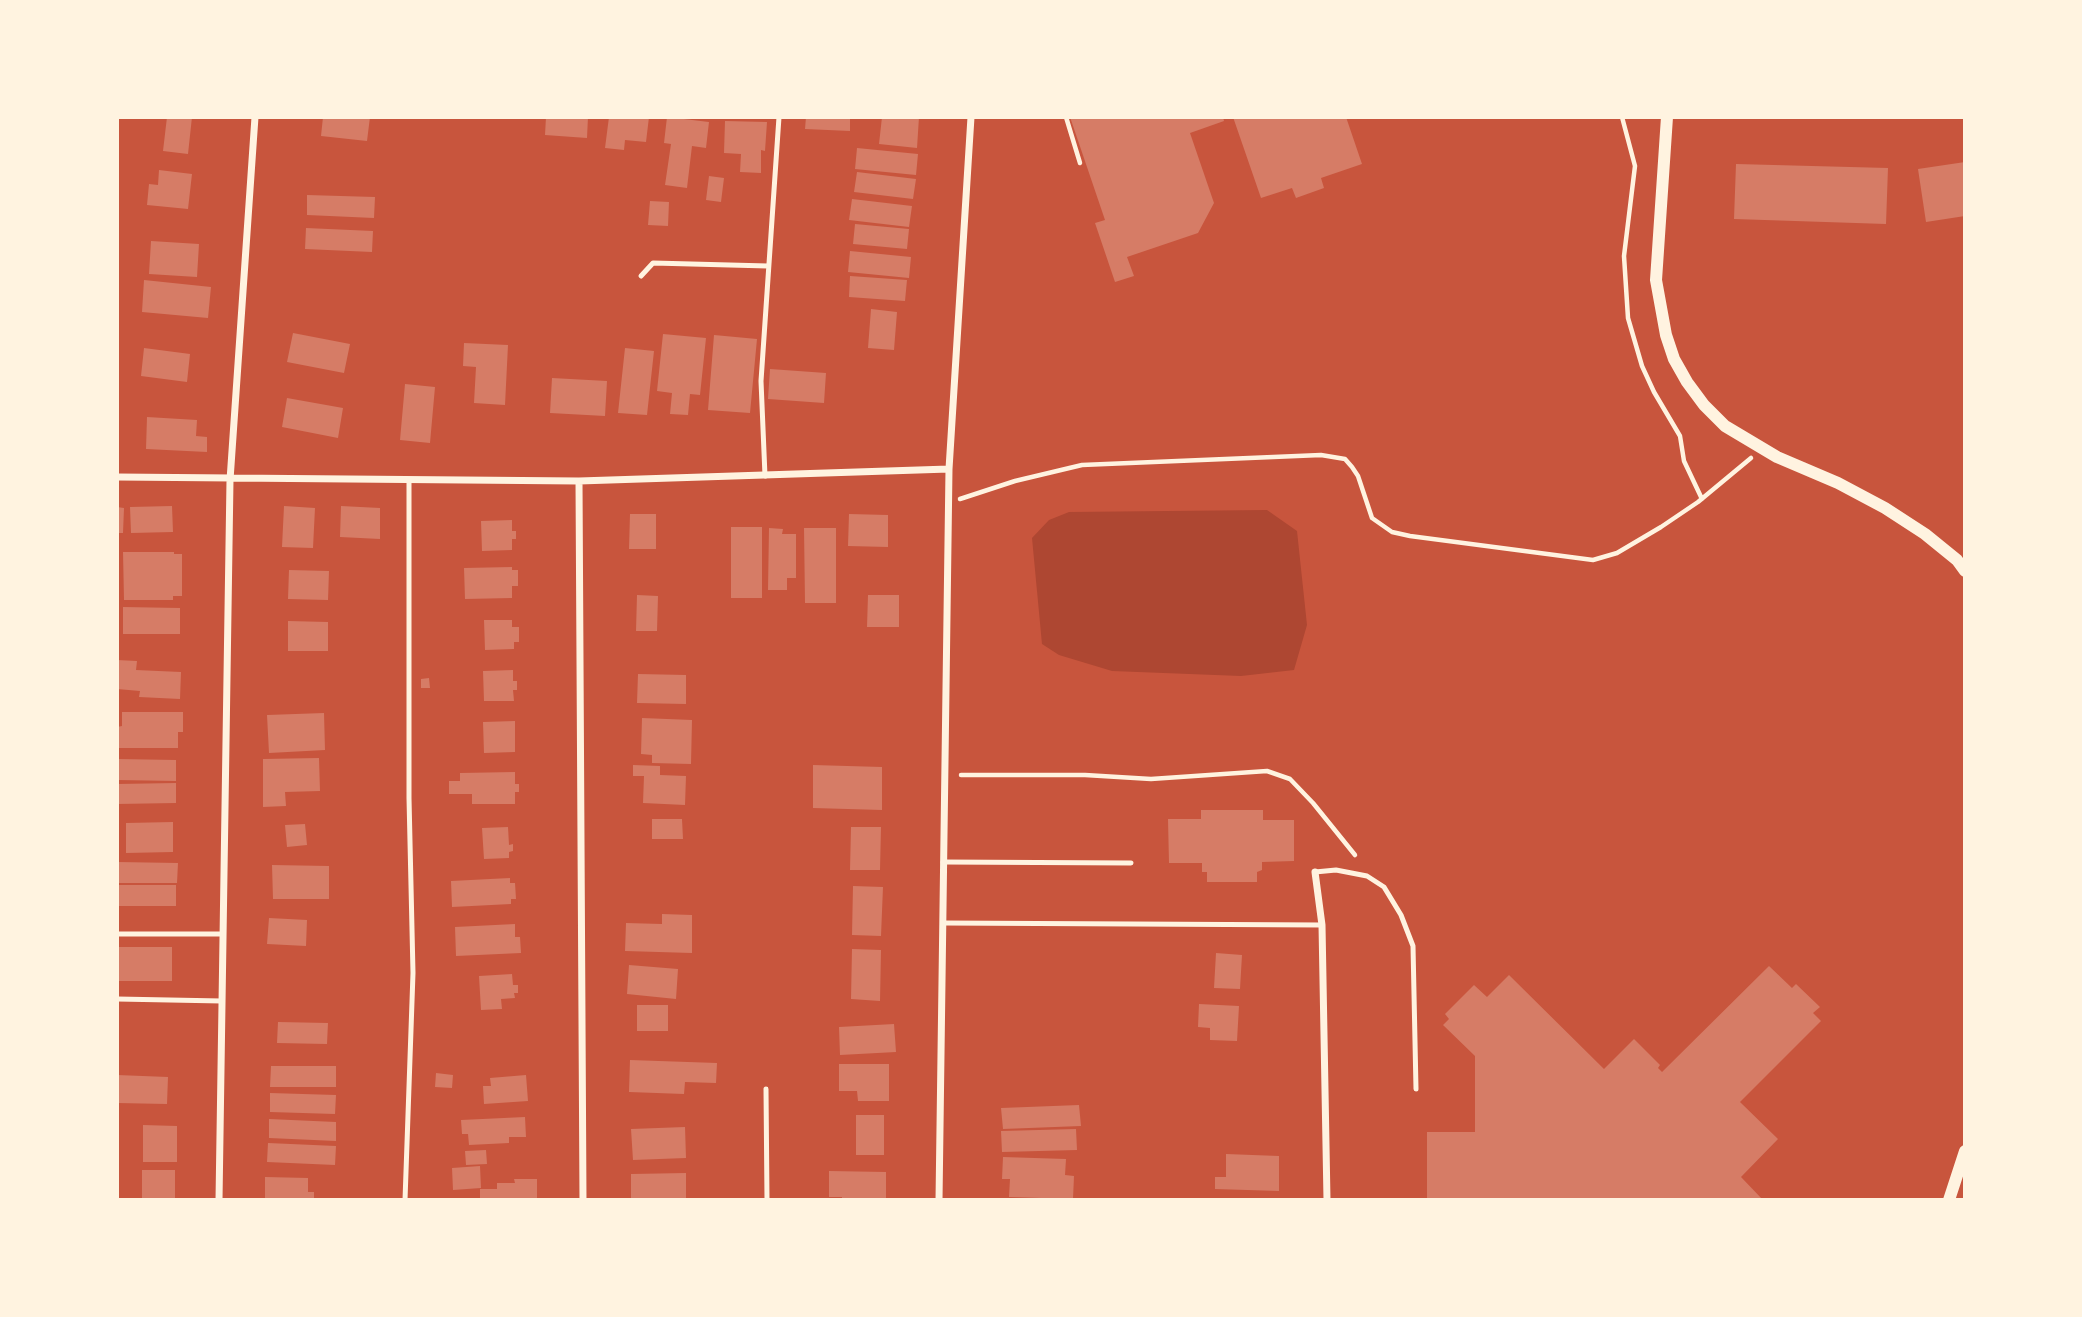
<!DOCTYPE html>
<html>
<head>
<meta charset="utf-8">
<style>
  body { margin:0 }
  #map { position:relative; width:2082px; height:1317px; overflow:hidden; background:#c8553d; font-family:"Archivo Narrow",sans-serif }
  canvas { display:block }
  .frame { position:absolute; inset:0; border:119px solid #fff3e0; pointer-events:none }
</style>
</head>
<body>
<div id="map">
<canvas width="2082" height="1317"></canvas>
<div class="frame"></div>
</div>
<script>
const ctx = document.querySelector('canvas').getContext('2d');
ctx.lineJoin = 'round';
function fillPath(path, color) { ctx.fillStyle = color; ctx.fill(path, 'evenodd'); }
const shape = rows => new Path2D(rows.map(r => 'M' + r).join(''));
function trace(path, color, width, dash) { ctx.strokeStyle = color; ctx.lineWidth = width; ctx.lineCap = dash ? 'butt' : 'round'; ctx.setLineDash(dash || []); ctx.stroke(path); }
fillPath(shape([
  [1267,510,1297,531,1307,625,1294,670,1241,676,1112,671,1059,655,1042,644,1032,538,1049,520,1069,512]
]), '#ae4732');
fillPath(shape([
  [167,117,192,117,188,154,163,151],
  [323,117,370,117,367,141,321,136],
  [546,117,588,117,587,138,545,135],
  [609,117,649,117,646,142,625,140,624,150,605,148],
  [667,117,709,122,706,148,692,146,687,188,665,185,671,144,664,143],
  [806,117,850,117,850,131,805,129],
  [882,117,919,117,917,148,879,144],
  [1070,117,1223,117,1224,121,1190,133,1214,203,1198,233,1127,257,1134,276,1115,282,1095,223,1105,220],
  [1233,117,1346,117,1362,164,1321,178,1324,188,1296,198,1292,188,1261,198],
  [725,121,767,122,765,151,761,150,761,173,740,172,741,154,724,153],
  [857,148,918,154,916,175,855,169],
  [1965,162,1965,216,1926,222,1918,169],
  [1736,164,1888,168,1886,224,1734,219],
  [159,170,192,174,188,209,147,205,149,184,158,185],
  [857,172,916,179,913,199,854,192],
  [709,176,724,178,721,202,706,200],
  [307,195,375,197,374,218,307,215],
  [852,199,912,206,909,227,849,220],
  [650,201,669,202,668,226,648,225],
  [855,224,909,229,907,249,853,244],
  [306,228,373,231,372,252,305,249],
  [151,241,199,244,197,277,149,274],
  [850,251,911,257,909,278,848,272],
  [850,276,907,280,905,301,849,297],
  [144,280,211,287,208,318,142,312],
  [871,309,897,312,894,350,868,348],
  [293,333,350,344,344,373,287,362],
  [663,334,706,338,700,395,690,394,688,415,670,414,672,393,657,391],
  [714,335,757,339,750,413,708,410],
  [464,343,508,345,505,405,474,403,476,367,463,366],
  [144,348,190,354,187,382,141,376],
  [625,348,654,351,647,415,618,413],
  [770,369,826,373,824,403,768,399],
  [552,378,607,381,605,416,550,413],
  [405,384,435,387,430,443,400,440],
  [287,398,343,408,338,438,282,427],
  [147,417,197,420,196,436,207,437,207,452,146,449],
  [172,506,173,532,131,533,130,507],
  [284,506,315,508,313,548,282,547],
  [341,506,380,508,380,539,340,537],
  [117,507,124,508,123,533,117,533],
  [630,514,656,514,656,549,629,549],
  [849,514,888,515,888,547,848,546],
  [512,520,512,531,516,531,516,539,512,539,512,550,482,551,481,521],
  [731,527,762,527,762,598,731,598],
  [769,528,783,529,782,534,796,534,796,578,787,578,787,590,768,590],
  [804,528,836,528,836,603,805,603],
  [123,552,174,552,174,554,182,554,182,596,173,596,173,600,124,600],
  [512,567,512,570,518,570,518,586,512,586,512,598,465,599,464,568],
  [289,570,329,571,328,600,288,599],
  [637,595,658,596,657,631,636,631],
  [868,595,899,595,899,627,867,627],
  [123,607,180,608,180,634,123,634],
  [484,620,512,620,512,627,519,627,519,642,514,642,514,649,485,650],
  [288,621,328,622,328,651,288,651],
  [117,660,137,661,136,670,181,672,180,699,139,697,140,691,117,689],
  [513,670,513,681,517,681,517,690,513,690,514,701,484,701,483,671],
  [638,674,686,675,686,704,637,703],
  [429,678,430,688,421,688,421,679],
  [122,712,183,712,183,732,178,732,178,748,117,748,117,727,122,726],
  [324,713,325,750,269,753,267,715],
  [642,718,692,720,691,764,652,763,652,755,641,754],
  [515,721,515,752,484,753,483,722],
  [319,758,320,791,285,792,286,806,263,807,263,759],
  [117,759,176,760,176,781,117,780],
  [633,765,660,766,660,775,686,776,685,805,643,803,644,776,633,776],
  [813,765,882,767,882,810,813,808],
  [515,772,515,784,519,784,519,792,515,792,515,804,472,804,472,794,449,794,449,781,460,781,460,773],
  [176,783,176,803,117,804,117,784],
  [1201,810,1263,810,1263,820,1294,820,1294,861,1262,862,1262,870,1257,872,1257,882,1207,882,1207,872,1202,872,1202,863,1169,863,1168,819,1201,819],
  [652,819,682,819,683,839,652,839],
  [173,822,173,852,126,853,126,823],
  [305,824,307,845,287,847,285,825],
  [508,827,509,845,513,844,513,851,509,852,509,858,484,859,482,828],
  [851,827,881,827,880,870,850,870],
  [117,862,178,863,177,883,117,883],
  [272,865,329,866,329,899,273,899],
  [510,878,510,883,515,883,516,899,511,899,511,904,452,907,451,881],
  [117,885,176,885,176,906,117,906],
  [853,886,883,887,881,936,852,935],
  [662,914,692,915,692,953,625,951,626,923,662,924],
  [269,918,307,920,306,946,267,944],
  [515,924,515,937,520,937,521,953,456,956,455,927],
  [117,947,172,947,172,981,117,981],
  [852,949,881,950,880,1001,851,999],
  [1216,953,1242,955,1240,989,1214,988],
  [629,965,678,969,676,999,627,994],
  [1769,966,1792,988,1796,984,1820,1007,1813,1013,1821,1021,1740,1102,1778,1139,1741,1177,1763,1200,1427,1200,1427,1132,1475,1132,1475,1056,1443,1025,1449,1019,1445,1014,1474,985,1487,997,1509,975,1604,1069,1634,1039,1660,1065,1658,1068,1662,1072],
  [512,974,513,985,518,985,518,993,514,993,515,998,501,999,502,1009,481,1010,479,976],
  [1199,1004,1239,1006,1237,1041,1210,1040,1210,1028,1198,1027],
  [637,1005,668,1005,668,1031,637,1031],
  [278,1022,328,1023,327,1044,277,1043],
  [894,1024,896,1052,840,1055,839,1027],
  [630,1060,717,1063,716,1083,685,1082,684,1094,629,1092],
  [839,1064,889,1064,889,1101,858,1101,857,1091,839,1091],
  [271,1066,336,1066,336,1087,270,1087],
  [436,1073,453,1075,452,1088,435,1087],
  [117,1075,168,1077,167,1104,117,1103],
  [526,1075,528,1101,484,1104,483,1086,491,1086,490,1078],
  [270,1093,336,1095,335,1114,270,1112],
  [1079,1105,1081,1126,1003,1129,1001,1108],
  [856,1115,884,1115,884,1155,856,1155],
  [525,1117,526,1137,509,1137,509,1143,469,1145,468,1134,462,1134,461,1120],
  [269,1119,336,1122,336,1141,269,1138],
  [143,1125,177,1126,177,1162,143,1162],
  [685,1127,686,1158,633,1160,631,1129],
  [1076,1129,1077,1150,1002,1152,1001,1131],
  [268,1143,336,1146,335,1165,267,1162],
  [486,1150,487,1164,466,1165,465,1151],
  [1226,1154,1279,1156,1279,1191,1215,1189,1215,1177,1226,1177],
  [1003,1157,1066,1159,1065,1175,1074,1176,1073,1199,1009,1197,1010,1179,1002,1179],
  [480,1166,481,1188,453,1190,452,1168],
  [142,1170,175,1170,175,1200,142,1200],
  [829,1171,886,1172,886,1200,842,1200,842,1197,829,1197],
  [686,1173,686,1200,631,1200,631,1174],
  [265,1177,308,1178,308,1192,314,1192,314,1200,265,1200],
  [514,1179,537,1179,537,1200,480,1200,480,1189,497,1189,497,1183,515,1183]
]), '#d67c66');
trace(shape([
  [1066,117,1080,163],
  [1622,117,1635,166,1624,256,1628,318,1642,366,1654,392,1680,436,1684,461,1702,499],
  [960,499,1015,481,1082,465,1321,455,1345,459,1352,467,1358,476,1372,518,1392,532,1410,536,1593,560,1617,553,1661,527,1698,502,1751,458],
  [961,775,1085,775,1151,779,1267,771,1290,779,1313,803,1355,855]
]), '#fff3e0', 4.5);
trace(shape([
  [641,276,653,263,768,266],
  [765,476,761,381,779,117],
  [943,862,1131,863],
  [1315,872,1336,870,1367,876,1384,887,1401,915,1413,946,1416,1089],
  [943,923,1322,925],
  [117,934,223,934],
  [117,999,222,1001],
  [766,1089,767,1200],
  [405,1200,413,973,409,798,409,481]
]), '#fff3e0', 5);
trace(shape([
  [117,477,579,481,949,469],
  [579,481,583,1200],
  [1315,872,1322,925,1327,1200],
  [219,1200,230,480,255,117],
  [939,1200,949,469,971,117]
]), '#fff3e0', 7);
trace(shape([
  [1667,117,1656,280,1666,335,1674,359,1687,382,1704,405,1725,426,1777,457,1838,483,1885,508,1925,534,1957,560,1965,571],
  [1949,1200,1965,1151]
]), '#fff3e0', 12);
</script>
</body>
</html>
